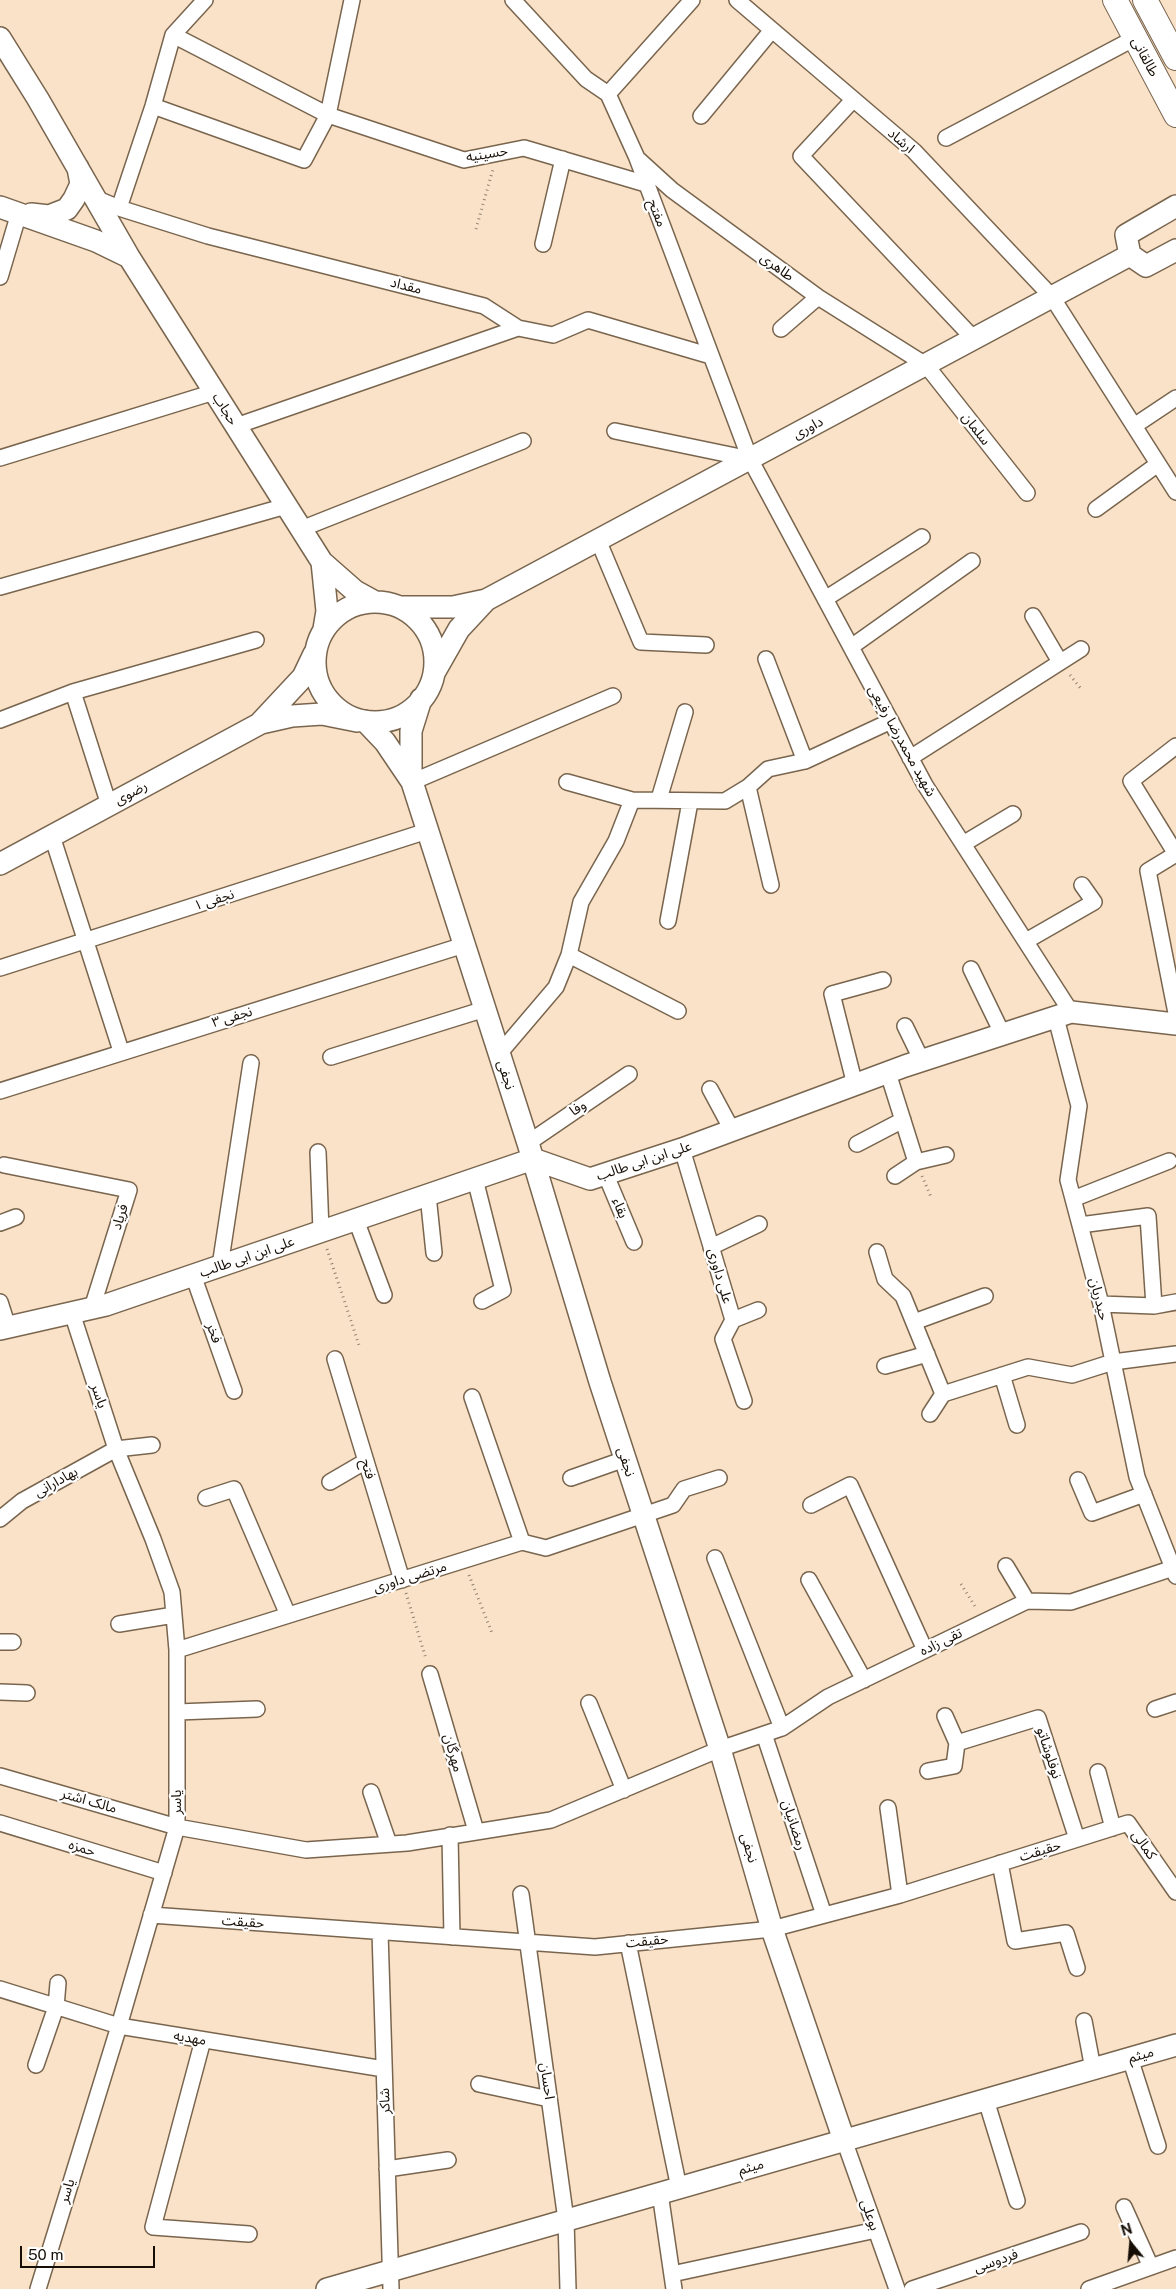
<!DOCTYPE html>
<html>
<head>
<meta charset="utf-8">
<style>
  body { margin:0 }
  #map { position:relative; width:1176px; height:2289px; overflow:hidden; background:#f9e2c8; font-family:"Public Sans",sans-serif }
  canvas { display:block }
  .north { position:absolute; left:1106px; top:2219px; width:50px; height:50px; -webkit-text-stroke:4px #fff; paint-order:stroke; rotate:343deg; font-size:14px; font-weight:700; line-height:20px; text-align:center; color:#160e06 }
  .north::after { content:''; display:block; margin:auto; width:18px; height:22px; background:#160e06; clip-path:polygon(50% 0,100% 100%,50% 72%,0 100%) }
  .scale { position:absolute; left:20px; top:2246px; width:135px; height:22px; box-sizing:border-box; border:2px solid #160e06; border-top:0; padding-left:6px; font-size:15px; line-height:18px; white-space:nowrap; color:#160e06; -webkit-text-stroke:4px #fff; paint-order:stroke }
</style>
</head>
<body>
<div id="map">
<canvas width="1176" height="2289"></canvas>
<div class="north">N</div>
<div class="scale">50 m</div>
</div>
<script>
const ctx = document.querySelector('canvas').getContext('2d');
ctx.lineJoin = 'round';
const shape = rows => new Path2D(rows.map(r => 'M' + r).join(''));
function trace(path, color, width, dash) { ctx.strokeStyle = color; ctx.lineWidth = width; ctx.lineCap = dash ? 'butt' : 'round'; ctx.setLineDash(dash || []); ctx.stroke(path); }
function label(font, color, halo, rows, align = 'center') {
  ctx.font = font + ' "Public Sans","Noto Sans Arabic",sans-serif'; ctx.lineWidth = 4.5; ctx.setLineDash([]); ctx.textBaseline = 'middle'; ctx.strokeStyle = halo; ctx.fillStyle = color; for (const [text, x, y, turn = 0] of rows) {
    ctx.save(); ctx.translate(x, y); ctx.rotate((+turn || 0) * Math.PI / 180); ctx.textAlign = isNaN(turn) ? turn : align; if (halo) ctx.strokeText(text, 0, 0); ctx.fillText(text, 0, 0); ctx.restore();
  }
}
const street = shape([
  [513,0,586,79,608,94,637,158,750,459,925,785,1071,1012],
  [737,0,914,151,1052,297,1176,492],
  [173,35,328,115,464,160,524,148,646,184],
  [608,94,692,0],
  [853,100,801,156,974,339],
  [153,106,304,160,328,115,352,0],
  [701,116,772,30],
  [946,138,1135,38],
  [639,160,672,190,818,297,926,365,1027,493],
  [95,198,119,208,208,236,484,306,518,328,553,335,588,320,711,356],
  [119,208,153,106,173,35,205,0],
  [543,244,563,159],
  [0,277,19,213],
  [781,329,818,297],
  [236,426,518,328],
  [1134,426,1176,398],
  [615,431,750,459],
  [0,458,214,392],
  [1096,509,1158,464],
  [301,529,523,441],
  [598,540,641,642,706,645],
  [0,587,286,506],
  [825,599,922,537],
  [1033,616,1060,662],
  [851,647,972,561],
  [766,659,805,761],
  [73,692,109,805],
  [0,720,73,692,256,640],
  [1176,746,1131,781,1176,854,1148,871,1176,1013],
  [910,758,1081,649],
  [412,782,613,696],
  [567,782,632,800],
  [748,787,771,885],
  [659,799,685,712],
  [52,836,121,1051],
  [963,844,1013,814],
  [668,921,690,802],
  [1026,941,1094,902,1082,885],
  [569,955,678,1011],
  [0,968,427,831],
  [971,969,1003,1035],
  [1056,1018,1079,1106,1068,1180,1101,1304,1137,1477,1176,1576],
  [905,1026,922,1061],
  [499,1054,556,987,569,955,581,902,616,841,632,800,725,801,748,787,768,769,805,761,891,721],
  [331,1057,485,1009],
  [888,1073,916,1162,895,1176],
  [855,1085,832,994,883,980],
  [710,1089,732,1130],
  [0,1091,464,945],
  [528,1143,629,1074],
  [857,1144,903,1120],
  [682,1149,733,1320,723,1339,744,1401],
  [318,1152,321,1231],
  [916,1162,946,1155],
  [4,1165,129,1190,92,1308],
  [605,1173,634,1242],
  [475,1179,503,1290,482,1301],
  [428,1195,434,1253],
  [1073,1199,1169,1161],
  [356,1220,384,1295],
  [0,1223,16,1217],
  [1080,1225,1148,1216,1154,1306],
  [711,1247,759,1224],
  [877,1252,885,1279,903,1296,943,1394,1028,1367,1072,1375,1113,1362,1176,1354],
  [220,1266,251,1063],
  [193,1275,234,1391],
  [0,1302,8,1327],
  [1101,1304,1154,1306,1176,1302],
  [733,1320,758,1310],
  [914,1322,985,1296],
  [335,1359,402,1580],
  [885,1366,927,1354],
  [1002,1375,1017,1425],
  [472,1397,522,1542],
  [930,1414,943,1394],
  [571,1478,625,1459],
  [1078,1480,1092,1513,1144,1494],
  [330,1482,366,1461],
  [206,1498,234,1489,288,1615],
  [811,1505,850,1485,925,1650],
  [0,1519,22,1501,116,1449,152,1445],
  [715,1558,782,1728],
  [1006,1566,1027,1601],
  [809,1580,864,1680],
  [119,1624,174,1615],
  [0,1642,13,1642],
  [177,1650,522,1542,546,1548,673,1505,684,1489,719,1478],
  [430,1674,476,1831],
  [0,1692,27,1693],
  [589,1703,624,1790],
  [1155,1709,1176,1702],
  [177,1712,257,1709],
  [945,1716,957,1743,1038,1718,1077,1839],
  [764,1734,824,1915],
  [928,1771,954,1766,957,1743],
  [1098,1772,1113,1828],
  [0,1776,177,1827,306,1850,407,1843,551,1820,720,1749,782,1728,828,1697,1027,1601,1071,1602,1176,1567],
  [371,1792,389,1844],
  [888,1808,900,1895],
  [0,1823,164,1873],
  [450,1835,452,1937],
  [1000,1863,1015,1941,1066,1933,1077,1968],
  [521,1894,566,2220,568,2289],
  [151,1915,595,1947,772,1929,900,1895,1128,1823,1176,1892],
  [380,1932,391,2289],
  [628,1943,679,2188],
  [0,1989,119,2026,384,2069],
  [1084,2021,1093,2069],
  [203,2040,153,2227,249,2234],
  [1130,2058,1158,2146],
  [36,2065,56,2007,58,1983],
  [479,2084,549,2099],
  [986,2100,1017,2201],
  [844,2140,897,2289],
  [387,2169,448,2160],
  [660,2193,674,2289],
  [1124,2207,1151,2267],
  [672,2274,876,2230],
  [38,2289,119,2026,177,1827,177,1650,172,1592,153,1539,116,1449,72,1313],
  [912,2289,1081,2232],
  [1089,2289,1176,2258]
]);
const secondary = shape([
  [0,38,38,99,129,257,322,562,355,591,375,602],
  [1176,206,1126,235,1130,255,1146,266,1176,250],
  [0,207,96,241,129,257],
  [31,214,49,216,67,209,74,199,81,184,78,168],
  [322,562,327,611,324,629],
  '315 662a60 60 0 1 1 120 0a60 60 0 1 1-120 0Z',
  [401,607,453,607,486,600,1130,255],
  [434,673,459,629,486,600],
  [365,721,385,742,412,782,528,1143,600,1382,720,1749,772,1929,844,2140],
  [261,722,303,677,314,654],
  [411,779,411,731,421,699],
  [0,864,261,723,292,716,322,714,357,721],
  [0,1329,106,1305,533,1159,590,1179,682,1149,905,1066,1071,1012,1176,1024],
  [327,2289,1176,2045]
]);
const primary = shape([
  [1115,0,1176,115],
  [1145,0,1176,58]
]);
trace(street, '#79654e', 18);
trace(secondary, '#79654e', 24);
trace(primary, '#79654e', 26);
trace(shape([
  [476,229,493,169],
  [1070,675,1081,689],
  [922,1176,931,1197],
  [327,1249,360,1348],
  [469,1575,492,1633],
  [961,1584,976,1608],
  [406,1593,426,1659]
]), '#90806e', 3, [1, 4]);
trace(street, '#fff', 15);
trace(secondary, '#fff', 21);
trace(primary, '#fff', 24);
label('14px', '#160e06', '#fff', [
  ["طالقانی",1145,57,62],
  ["ارشاد",901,141,41],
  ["حسینیه",487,154,-9],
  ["مفتح",657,213,69],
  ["طاهری",777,267,36],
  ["مقداد",406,286,14],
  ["حجاب",225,409,58],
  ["داوری",808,428,-28],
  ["سلمان",976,429,52],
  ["شهید محمدرضا رفیعی",902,741,61],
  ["رضوی",131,793,-28],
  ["نجفی ۱",214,900,-18],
  ["نجفی ۳",232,1017,-17],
  ["نجفی",506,1075,72],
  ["وفا",578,1108,-34],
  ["علی ابن ابی طالب",644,1161,-18],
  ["بقاء",620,1208,67],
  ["فریاد",120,1217,-73],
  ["علی ابن ابی طالب",247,1257,-19],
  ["علی داوری",720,1276,74],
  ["حیدریان",1099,1299,76],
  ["فخر",214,1333,70],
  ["یاسر",99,1396,72],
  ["نجفی",626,1462,72],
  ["فتح",368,1469,73],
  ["بهادارانی",56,1482,-29],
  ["مرتضی داوری",410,1577,-17],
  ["تقی زاده",941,1642,-26],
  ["مهرگان",453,1753,74],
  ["نوفلوشاتو",1049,1753,72],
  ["مالک اشتر",89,1801,16],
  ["یاسر",177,1802,-90],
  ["رمضانیان",794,1825,72],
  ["کمالی",1144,1845,55],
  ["حمزه",82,1848,17],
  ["نجفی",749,1848,74],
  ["حقیقت",1040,1851,-17],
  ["حقیقت",243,1922,4],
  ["حقیقت",647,1941,-6],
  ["مهدیه",190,2038,9],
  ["میثم",1141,2055,-16],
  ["احسان",547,2081,82],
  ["شاکر",385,2101,-92],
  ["میثم",751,2167,-16],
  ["یاسر",67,2191,-73],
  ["بوعلی",870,2215,71],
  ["فردوسی",996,2261,-19]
]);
</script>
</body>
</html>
